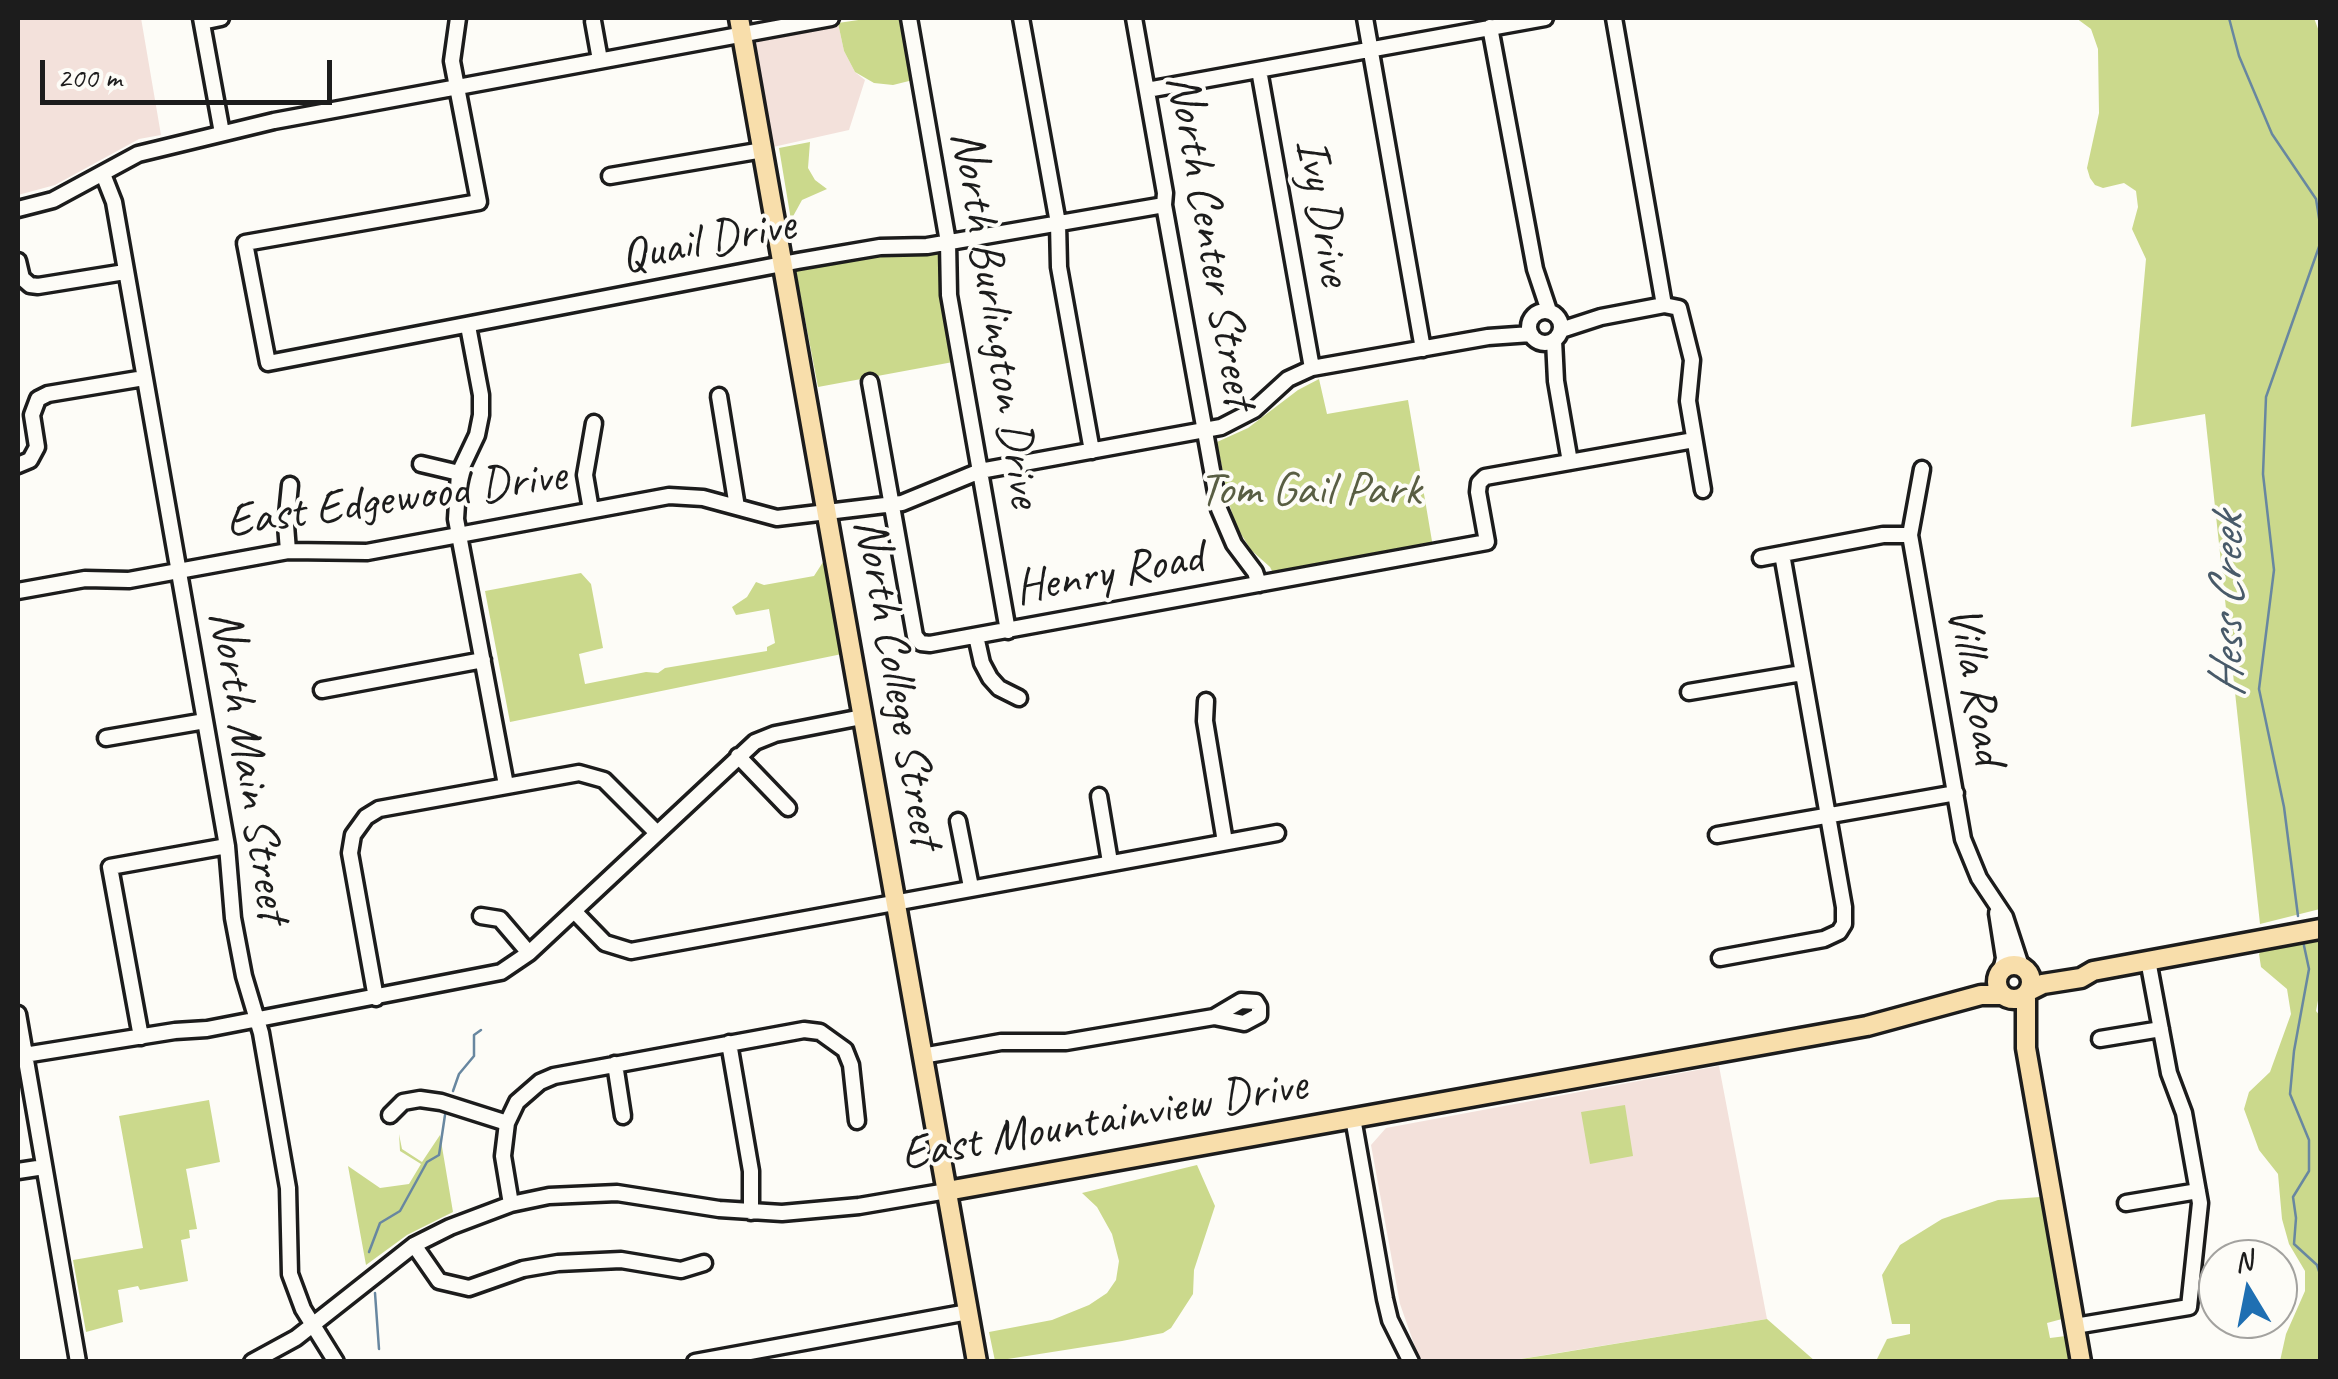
<!DOCTYPE html>
<html>
<head>
<meta charset="utf-8">
<style>
  body { margin:0 }
  #map { position:relative; width:2338px; height:1379px; overflow:hidden; background:#fdfcf7; font-family:Caveat,sans-serif }
  canvas { display:block }
  .frame { position:absolute; inset:0; border:20px solid #1c1c1c; pointer-events:none }
  .north { position:absolute; left:2198px; top:1239px; width:100px; height:100px; box-sizing:border-box; background:#fdfcf7; border:2px solid #a3a29f; border-radius:50%; rotate:350deg; font-size:28px; font-weight:700; line-height:40px; text-align:center; color:#1c1c1c }
  .north::after { content:''; display:block; margin:auto; width:35px; height:45px; background:#1f6fb2; clip-path:polygon(50% 0,100% 100%,50% 72%,0 100%) }
  .scale { position:absolute; left:40px; top:60px; width:292px; height:45px; box-sizing:border-box; border:5px solid #1c1c1c; border-top:0; padding-left:12px; font-size:30px; line-height:35px; white-space:nowrap; color:#1c1c1c; -webkit-text-stroke:8px #fdfcf7; paint-order:stroke }
</style>
</head>
<body>
<div id="map">
<canvas width="2338" height="1379"></canvas>
<div class="frame"></div>
<div class="north">N</div>
<div class="scale">200 m</div>
</div>
<script>
const ctx = document.querySelector('canvas').getContext('2d');
ctx.lineJoin = 'round';
function fillPath(path, color) { ctx.fillStyle = color; ctx.fill(path, 'evenodd'); }
const shape = rows => new Path2D(rows.map(r => 'M' + r).join(''));
function trace(path, color, width, dash) { ctx.strokeStyle = color; ctx.lineWidth = width; ctx.lineCap = dash ? 'butt' : 'round'; ctx.setLineDash(dash || []); ctx.stroke(path); }
function label(font, color, halo, rows, align = 'center') {
  ctx.font = font + ' Caveat,sans-serif'; ctx.lineWidth = 8; ctx.setLineDash([]); ctx.textBaseline = 'middle'; ctx.strokeStyle = halo; ctx.fillStyle = color; for (const [text, x, y, turn = 0] of rows) {
    ctx.save(); ctx.translate(x, y); ctx.rotate((+turn || 0) * Math.PI / 180); ctx.textAlign = isNaN(turn) ? turn : align; if (halo) ctx.strokeText(text, 0, 0); ctx.fillText(text, 0, 0); ctx.restore();
  }
}
fillPath(shape([
  [18,18,141,18,161,135,139,139,55,185,18,195],
  [838,23,844,51,855,72,865,80,849,130,773,147,756,44,761,38],
  [1719,1066,1767,1319,1508,1361,1420,1361,1400,1304,1371,1145,1386,1128]
]), '#f3e1db');
fillPath(shape([
  [872,18,901,18,913,80,893,85,874,83,855,72,844,51,838,23],
  [2076,18,2314,18,2320,34,2320,909,2260,924,2205,414,2131,427,2146,259,2132,229,2138,207,2136,191,2124,183,2103,188,2095,185,2090,178,2087,168,2099,113,2098,49,2091,29],
  [810,142,808,168,815,180,827,189,802,200,791,220,779,148],
  [936,251,942,255,943,305,953,362,818,387,796,272,799,268,879,252],
  [1319,379,1327,414,1408,400,1433,547,1274,575,1270,567,1251,550,1236,526,1229,503,1217,442,1248,428,1298,390],
  [825,559,842,654,510,722,485,591,581,573,591,584,603,648,579,654,585,684,646,672,658,673,665,668,767,651,767,647,775,643,769,609,736,615,732,607,747,597,756,582,764,585,814,576],
  [2320,936,2320,990,2316,1011,2320,1016,2320,1361,2280,1361,2286,1334,2305,1291,2305,1271,2289,1244,2282,1219,2278,1174,2259,1150,2244,1109,2249,1092,2270,1072,2291,1014,2287,989,2261,967,2259,954,2265,946],
  [209,1100,220,1162,186,1169,197,1229,189,1230,190,1238,181,1240,188,1281,140,1290,138,1286,118,1290,123,1322,86,1332,73,1260,143,1248,119,1116],
  [1625,1105,1633,1156,1590,1164,1581,1112],
  [399,1134,402,1149,422,1162,440,1135,453,1212,407,1235,366,1265,348,1166,380,1188,409,1184,421,1164,400,1151],
  [1197,1165,1215,1206,1194,1270,1193,1294,1171,1328,1163,1333,1122,1341,995,1361,989,1332,1052,1320,1089,1305,1107,1293,1116,1280,1119,1261,1112,1234,1097,1207,1082,1193],
  [2040,1197,2062,1319,2047,1323,2050,1338,2066,1336,2071,1361,1876,1361,1887,1339,1910,1334,1910,1324,1892,1324,1882,1275,1900,1245,1942,1219,1998,1200],
  [1767,1319,1815,1361,1508,1361,1553,1354]
]), '#cbd98c');
trace(shape([
  [2229,18,2239,56,2272,134,2316,199,2320,224],
  [2298,916,2284,807,2259,689,2274,570,2263,474,2266,397,2320,244],
  [2303,941,2309,969,2294,1051,2290,1094,2309,1140,2309,1171,2293,1197,2296,1218,2294,1244,2317,1265,2320,1274],
  [453,1091,459,1074,474,1056,474,1035,481,1030],
  [369,1252,380,1223,400,1211,427,1162,439,1155,445,1115],
  [375,1293,379,1349]
]), '#6887a0', 2.5);
const minor = shape([
  [201,18,222,133],
  [458,18,452,61,479,202,245,243,268,363,798,261,880,247,927,246,1164,205],
  [909,18,948,242,949,295,1008,631],
  [1021,18,1058,223,1059,267,1092,451],
  [1134,18,1165,193,1164,205,1219,509,1234,544,1255,572,1259,584],
  [1365,18,1423,349],
  [1614,18,1664,305],
  [593,21,600,60],
  [202,22,221,18],
  [1490,27,1535,269,1549,311],
  [1259,70,1312,368],
  [1147,90,1545,18],
  [103,174,114,202,227,846,233,918,244,976,261,1033,288,1188,290,1274,303,1309,336,1362],
  [610,176,763,150],
  [18,209,53,200,138,154,274,121,831,18],
  [18,261,22,278,30,285,38,286,125,272],
  '1529 327a16 16 0 1 1 32 0a16 16 0 1 1-32 0Z',
  [468,326,481,395,481,415,477,435,459,473,456,519,506,785],
  [1561,330,1601,317,1664,305,1679,308,1692,360,1688,401,1703,490],
  [1554,340,1556,381,1570,462],
  [870,382,915,636,921,643,930,644,1487,542,1478,492,1479,483,1485,477,1694,440],
  [719,396,737,507],
  [421,464,459,473],
  [18,465,30,460,37,447,32,415,38,399,48,394,144,378],
  [1922,469,1910,535,1963,839,1979,878,2005,917,2021,966],
  [591,510,585,475,594,423],
  [288,551,286,525,290,485],
  [1761,558,1883,535,1910,535],
  [18,591,85,579,129,580,288,551,367,552,669,496,703,498,777,518,902,503,980,471,1221,427,1254,410,1288,379,1312,368,1488,337,1531,334],
  [976,636,982,663,990,678,999,688,1019,698],
  [322,690,483,660],
  [1689,692,1802,673],
  [1206,701,1205,721,1225,842],
  [106,738,205,721],
  [738,756,788,808],
  [1099,796,1110,862],
  [958,821,971,887],
  [1717,835,1956,793],
  [574,911,605,943,631,951,1277,833],
  [1997,913,2004,958,2001,971],
  [481,916,500,919,529,953],
  [1720,958,1824,939,1839,932,1844,924,1844,907,1782,554],
  [376,998,350,853,353,835,366,817,379,809,579,773,604,780,657,833],
  [18,1014,78,1362],
  [141,1037,110,867,227,846],
  [2100,1039,2161,1029],
  [729,1043,751,1171,751,1212],
  [18,1056,175,1031,207,1029,501,972,529,953,755,742,775,734,862,717],
  [922,1056,1001,1042,1066,1042,1214,1017,1241,1001,1256,1002,1259,1007,1259,1015,1244,1023,1214,1017],
  [615,1064,623,1116],
  [390,1115,403,1102,420,1099,441,1102,507,1123],
  [1353,1118,1385,1299,1390,1320,1411,1362],
  [18,1171,44,1167],
  [2126,1203,2198,1191],
  [511,1204,503,1156,507,1123,517,1102,540,1082,554,1076,804,1030,820,1032,845,1050,851,1065,857,1121],
  [414,1245,439,1281,469,1288,523,1269,558,1263,621,1260,681,1270,704,1263],
  [2075,1326,2189,1307,2200,1203,2184,1113,2169,1073,2148,960],
  [252,1362,296,1338,414,1245,450,1227,511,1204,549,1196,617,1193,719,1209,782,1213,859,1206,947,1191],
  [695,1362,968,1312]
]);
const major = shape([
  [739,18,977,1362],
  '1997 982a17 17 0 1 1 34 0a17 17 0 1 1-34 0Z',
  [2029,991,2043,984,2081,978,2093,971,2320,929],
  [2026,994,2026,1048,2081,1362],
  [947,1191,1867,1026,1981,995,2003,995]
]);
trace(minor, '#1c1c1c', 21);
trace(major, '#1c1c1c', 25);
trace(minor, '#fdfcf7', 14);
trace(major, '#f8deab', 18);
label('48px', '#1c1c1c', '#fdfcf7', [
  ["Ivy Drive",1322,212,80],
  ["North Center Street",1210,241,80],
  ["Quail Drive",708,242,-11],
  ["North Burlington Drive",995,319,81],
  ["East Edgewood Drive",396,500,-8],
  ["Henry Road",1109,574,-10],
  ["North College Street",897,683,80],
  ["Villa Road",1975,685,80],
  ["North Main Street",248,766,81],
  ["East Mountainview Drive",1104,1121,-10]
]);
label('48px', '#595e43', '#fdfcf7', [
  ["Tom Gail Park",1310,491]
]);
label('italic 50px', '#485a69', '#fdfcf7', [
  ["Hess Creek",2229,606,-90]
]);
</script>
</body>
</html>
